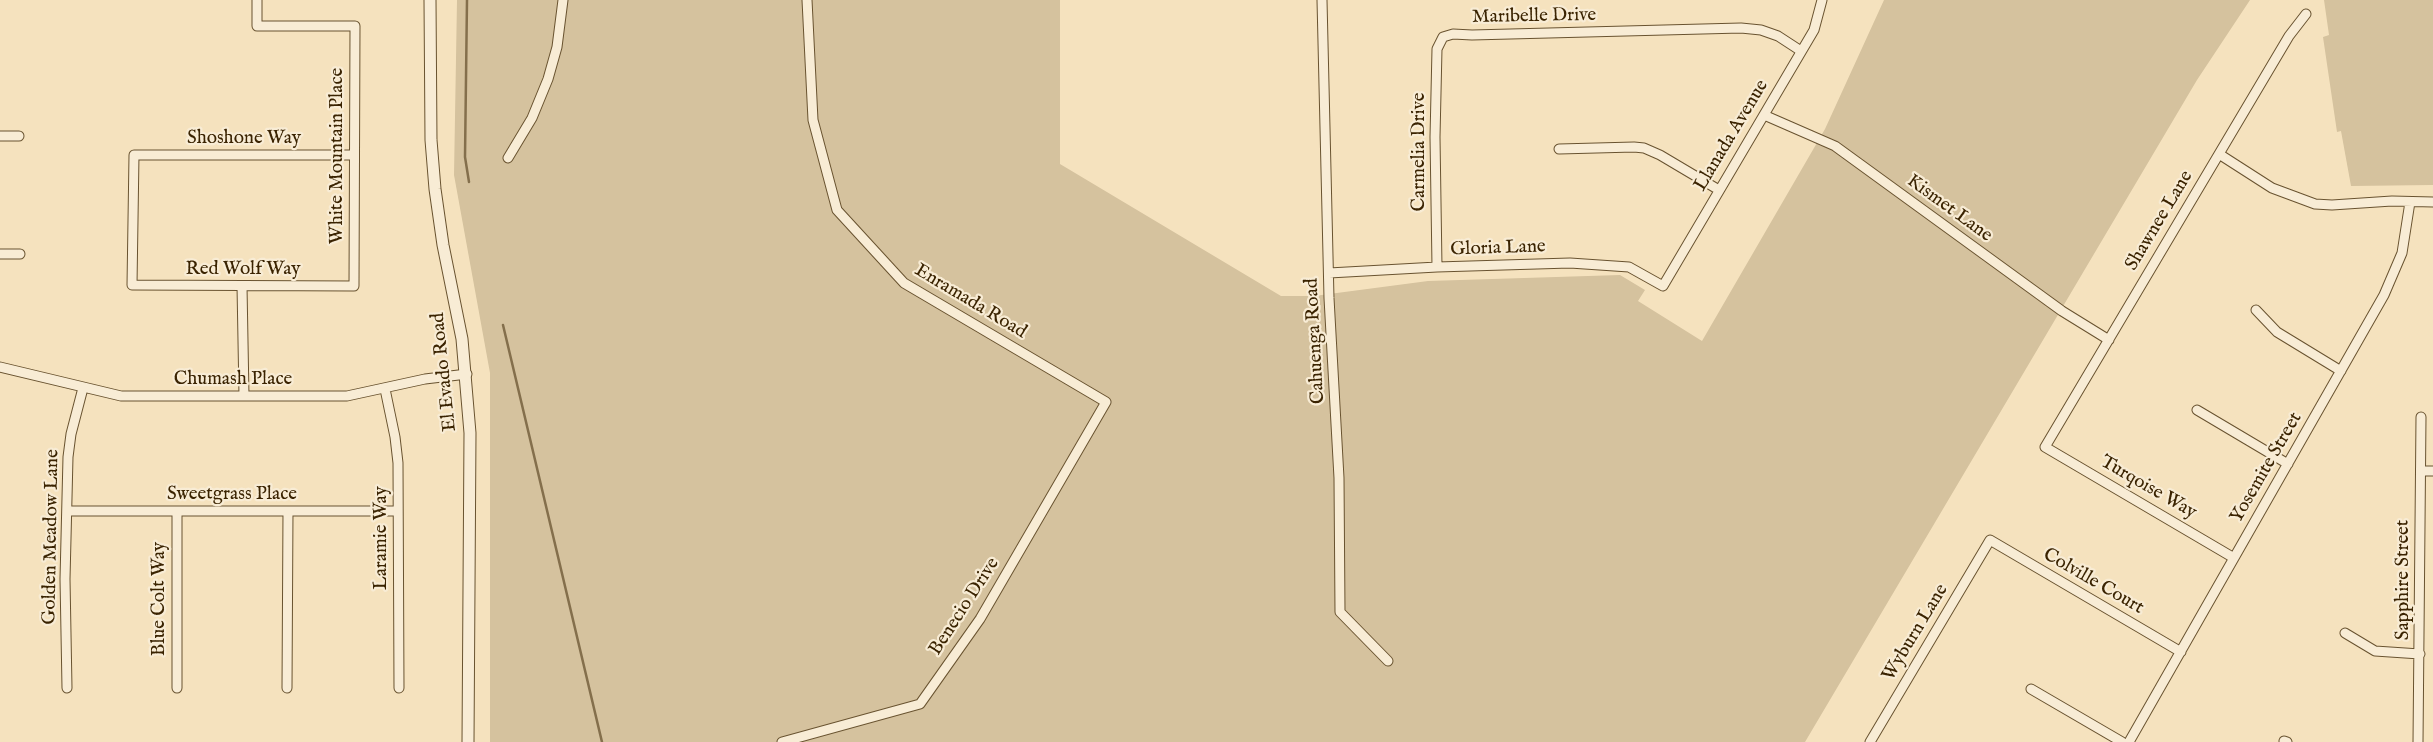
<!DOCTYPE html>
<html>
<head>
<meta charset="utf-8">
<style>
  body { margin:0 }
  canvas { display:block; background:#f5e2be }
</style>
</head>
<body>
<canvas width="2433" height="742"></canvas>
<script>
const ctx = document.querySelector('canvas').getContext('2d');
ctx.lineJoin = 'round';
function fillPath(path, color) { ctx.fillStyle = color; ctx.fill(path, 'evenodd'); }
const shape = rows => new Path2D(rows.map(r => 'M' + r).join(''));
function trace(path, color, width, dash) { ctx.strokeStyle = color; ctx.lineWidth = width; ctx.lineCap = dash ? 'butt' : 'round'; ctx.setLineDash(dash || []); ctx.stroke(path); }
function label(font, color, halo, rows, align = 'center') {
  ctx.font = font + ' "IM FELL English",serif'; ctx.lineWidth = 4.5; ctx.setLineDash([]); ctx.textBaseline = 'middle'; ctx.strokeStyle = halo; ctx.fillStyle = color; for (const [text, x, y, turn = 0] of rows) {
    ctx.save(); ctx.translate(x, y); ctx.rotate((+turn || 0) * Math.PI / 180); ctx.textAlign = isNaN(turn) ? turn : align; if (halo) ctx.strokeText(text, 0, 0); ctx.fillText(text, 0, 0); ctx.restore();
  }
}
fillPath(shape([
  [457,0,1060,0,1060,164,1281,296,1314,296,1428,281,1620,275,1645,290,1638,301,1702,341,1825,129,1884,0,2250,0,2197,80,1805,742,490,742,490,373,454,175],
  [2324,0,2433,0,2433,185,2351,186,2341,131,2337,132,2323,37,2329,35]
]), '#d5c29e');
trace(shape([
  [467,0,465,157,469,182],
  [503,325,602,742]
]), '#846f4c', 2.5);
const minor = shape([
  [257,0,257,26,355,26,354,286,132,285,134,155,354,155],
  [1322,0,1329,298,1339,478,1340,612,1388,661],
  [1764,115,1835,146,2062,311,2109,340],
  [0,136,19,136],
  [1559,149,1634,147,1644,148,1660,155,1719,190],
  [2219,154,2272,188,2315,204,2332,205,2392,201,2433,202],
  [508,158,532,118,548,79,557,47,563,0],
  [0,254,20,254],
  [1437,267,1435,137,1437,49,1443,37,1453,34,1472,35,1741,28,1761,30,1778,36,1801,51],
  [1329,273,1437,267,1570,263,1629,267,1663,286,1814,30,1822,0],
  [242,286,244,396],
  [2256,310,2277,332,2341,371],
  [0,367,121,396,347,396,425,379,467,374],
  [385,389,395,437,398,463,399,688],
  [2197,410,2288,464],
  [2421,471,2433,471],
  [67,511,398,511],
  [2234,558,2045,447,2289,36,2306,14],
  [2345,633,2375,651,2420,654],
  [67,688,65,579,68,457,71,434,83,388],
  [177,688,177,511],
  [287,688,288,511],
  [2031,689,2122,742],
  [2284,741,2287,742],
  [782,742,920,704,980,619,1106,402,904,283,837,210,813,120,807,0],
  [1870,742,1990,540,2181,652],
  [2129,742,2384,295,2402,253,2410,202],
  [2418,742,2421,417]
]);
const tertiary = shape([
  [430,0,431,140,435,189,443,245,462,339,470,433,468,742]
]);
trace(minor, '#695330', 11);
trace(tertiary, '#695330', 13);
trace(minor, '#f8ecd5', 9);
trace(tertiary, '#f8ecd5', 11);
label('19px', '#3a2301', '#f8ecd5', [
  ["Maribelle Drive",1534,17,-1],
  ["Llanada Avenue",1732,136,-59],
  ["Shoshone Way",244,139],
  ["Carmelia Drive",1420,152,-90],
  ["White Mountain Place",338,156,-90],
  ["Kismet Lane",1949,209,36],
  ["Shawnee Lane",2160,221,-59],
  ["Gloria Lane",1498,249,-2],
  ["Red Wolf Way",243,270],
  ["Enramada Road",970,302,31],
  ["Cahuenga Road",1316,341,-93],
  ["El Evado Road",445,372,-96],
  ["Chumash Place",233,380],
  ["Yosemite Street",2267,468,-60],
  ["Turqoise Way",2148,488,30],
  ["Sweetgrass Place",232,495],
  ["Golden Meadow Lane",52,537,-89],
  ["Laramie Way",382,538,-90],
  ["Sapphire Street",2404,580,-90],
  ["Colville Court",2093,582,30],
  ["Blue Colt Way",160,599,-90],
  ["Benecio Drive",965,607,-57],
  ["Wyburn Lane",1916,633,-59]
]);
</script>
</body>
</html>
